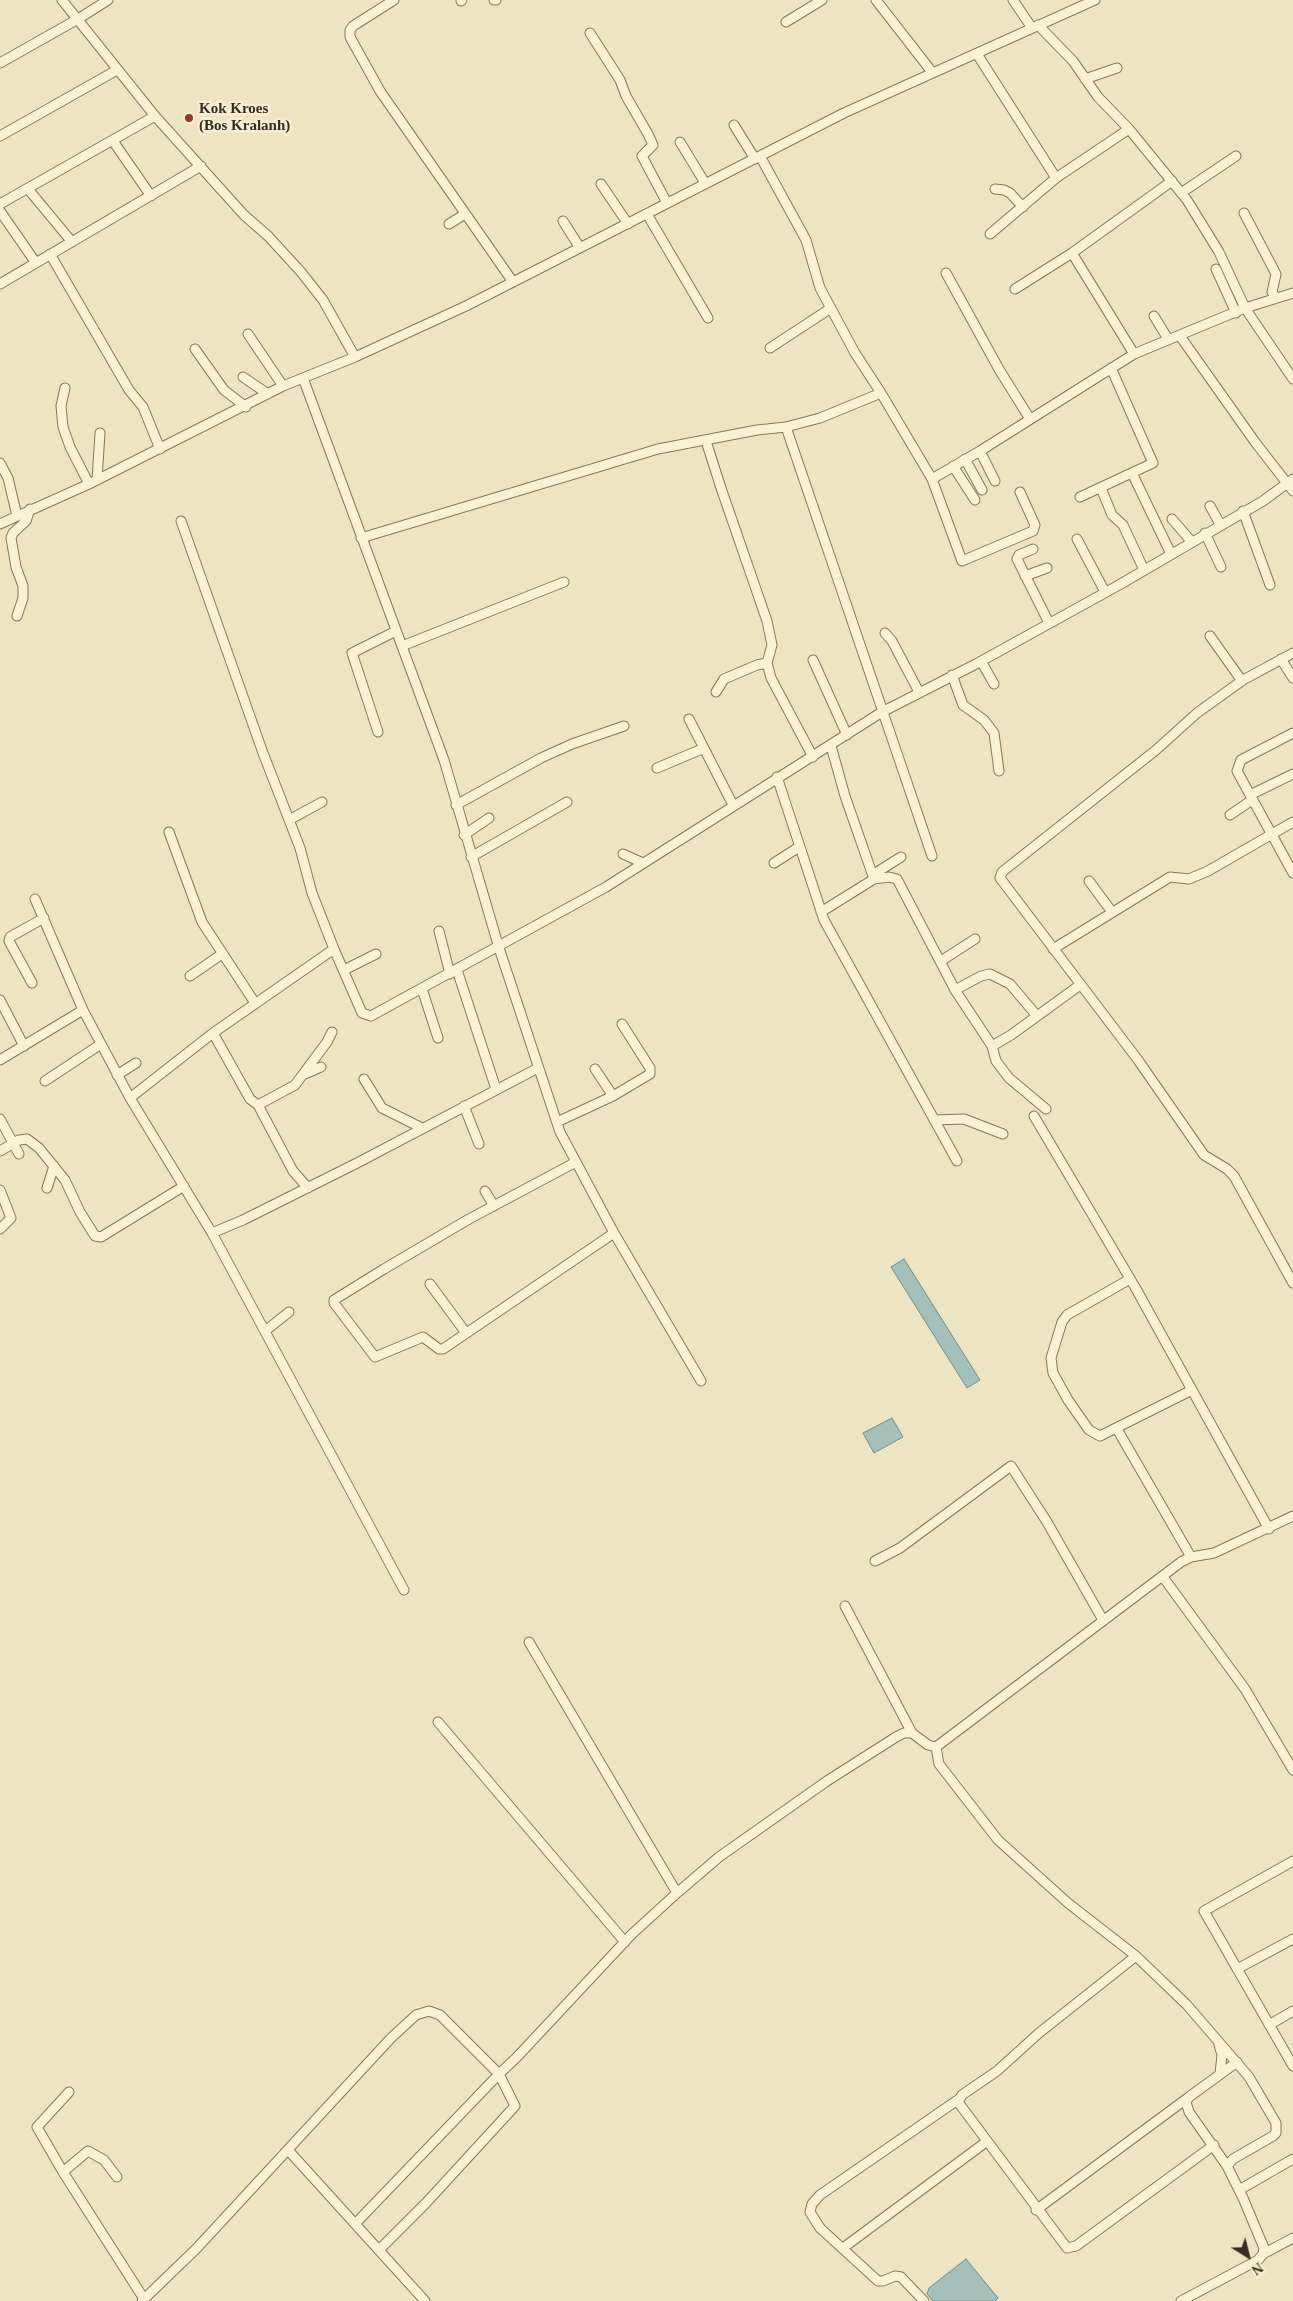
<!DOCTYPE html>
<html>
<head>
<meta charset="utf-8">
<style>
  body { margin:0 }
  #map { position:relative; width:1293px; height:2301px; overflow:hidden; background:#ede5c2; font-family:"Times New Roman",serif }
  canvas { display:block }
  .north { position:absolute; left:1223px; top:2231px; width:50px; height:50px; -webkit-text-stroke:4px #f5eed2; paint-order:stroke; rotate:144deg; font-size:14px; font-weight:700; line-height:20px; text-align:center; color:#372d1e }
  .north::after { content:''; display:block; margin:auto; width:18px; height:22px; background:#372d1e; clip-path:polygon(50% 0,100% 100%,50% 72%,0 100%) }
</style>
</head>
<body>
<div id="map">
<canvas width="1293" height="2301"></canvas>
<div class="north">N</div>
</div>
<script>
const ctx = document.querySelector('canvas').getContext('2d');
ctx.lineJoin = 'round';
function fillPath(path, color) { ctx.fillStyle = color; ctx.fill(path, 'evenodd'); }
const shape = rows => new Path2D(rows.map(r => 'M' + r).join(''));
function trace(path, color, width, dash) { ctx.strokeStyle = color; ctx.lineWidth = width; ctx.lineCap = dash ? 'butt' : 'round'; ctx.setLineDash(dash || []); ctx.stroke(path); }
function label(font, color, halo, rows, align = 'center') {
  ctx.font = font + ' "Times New Roman",serif'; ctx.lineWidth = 5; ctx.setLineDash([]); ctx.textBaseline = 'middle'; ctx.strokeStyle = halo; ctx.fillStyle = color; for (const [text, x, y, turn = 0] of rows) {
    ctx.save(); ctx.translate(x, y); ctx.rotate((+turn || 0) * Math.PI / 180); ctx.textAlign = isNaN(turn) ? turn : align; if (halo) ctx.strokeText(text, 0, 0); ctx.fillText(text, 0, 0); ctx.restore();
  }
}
const water = shape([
  [904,1259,980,1380,967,1388,891,1267,904,1259],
  [892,1418,903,1437,874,1453,863,1433,892,1418],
  [966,2259,998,2298,995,2301,933,2301,927,2294,929,2288,966,2259]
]);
fillPath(water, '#a4c0bb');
trace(water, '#6c8e89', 1);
const street = shape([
  [62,0,155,116,244,215,268,236,301,272,323,300,355,357],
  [394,0,353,26,350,30,350,37,380,91,513,282],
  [494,0,496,0],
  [876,0,932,72],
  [1013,0,1032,28],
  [461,1,462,0],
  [786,22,822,0],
  [1038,25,1073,61,1098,97,1129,129,1187,200,1219,252,1245,308,1293,379],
  [590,33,620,80,626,96,648,134,653,145,642,156,667,203],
  [977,54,1056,178],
  [0,63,78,19,108,0],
  [1085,79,1117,68],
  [734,125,755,159],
  [0,136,117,70],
  [113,141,151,196],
  [680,142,705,183],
  [760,156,806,240,820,288,855,353,881,393,932,479,962,561,1033,531,1035,525,1020,492],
  [601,184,628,224],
  [28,189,72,242],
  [995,189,1004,190,1010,193,1023,207],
  [1181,193,1236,156],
  [0,204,155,116],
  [0,211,36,263],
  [1244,213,1276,274,1272,292,1276,298],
  [647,214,708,318],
  [563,221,580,248],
  [449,224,465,214],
  [990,234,1056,178,1129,129],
  [1072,253,1134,354],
  [50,254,129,390,143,407,160,449],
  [1216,269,1236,313],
  [946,273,1000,371,1030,419],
  [0,284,201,166],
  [1015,289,1072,253,1172,181],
  [1154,316,1168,339],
  [248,334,283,386],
  [1180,336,1255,442,1293,491],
  [770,348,831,308],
  [195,349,224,390,246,407],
  [243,377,268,394],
  [303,378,444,760,499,948,560,1132,614,1233,701,1381],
  [65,388,61,406,63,427,70,447,89,484],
  [786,427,932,856],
  [706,441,721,488,767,621,772,645,767,663,771,678,813,757],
  [980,451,995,481],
  [965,459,982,490],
  [0,463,8,478,17,516],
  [953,466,975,500],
  [1132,473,1171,554],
  [932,479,980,451,1134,354,1245,308,1293,293],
  [97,480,100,433],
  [1101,488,1112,515,1123,525,1144,570],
  [1080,497,1153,463,1111,368],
  [1210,506,1220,524],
  [1243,511,1270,585],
  [1172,519,1191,541],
  [181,521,263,753,300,848,312,893,334,949],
  [0,524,89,484,283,386,355,357,466,306,844,113,1095,0],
  [1205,533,1221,567],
  [361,538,658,449,757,430,786,427,820,418,881,393],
  [1077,539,1105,592],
  [1033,549,1019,555,1017,559,1049,623],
  [1025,576,1047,568],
  [17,616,23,598,23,586,16,567,11,538,13,533,26,521,30,509],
  [885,633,892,641,919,692],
  [1210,636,1242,681],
  [402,646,564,582],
  [1293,653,1243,680,1197,713,1156,750,1002,872,1000,878,1138,1060,1204,1155,1227,1169,1234,1176,1293,1283],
  [1281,659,1293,678],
  [813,660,847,735],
  [981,661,994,684],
  [952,675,963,705,984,720,994,733,999,771],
  [716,692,724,679,757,665,767,663],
  [689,719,733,805],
  [378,732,352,653,396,631],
  [1293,733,1241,760,1237,771,1293,873],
  [831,746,845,796,874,879],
  [657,768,702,749],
  [777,777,824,920,957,1161],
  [1250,795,1293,774],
  [456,805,541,758,572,744,624,726],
  [1230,815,1252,800],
  [289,820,322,802],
  [169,832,202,922,255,1003],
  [464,835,489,818],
  [623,854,643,863],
  [471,857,567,802],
  [774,863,799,847],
  [874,874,901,857],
  [1089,881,1112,912],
  [35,899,83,1010],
  [821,912,874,879,889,877,897,879,955,990,992,1046,1011,1035,1080,985],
  [439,931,450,974],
  [1053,949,1170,877,1189,879,1208,871,1293,822],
  [941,961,975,939],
  [344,970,376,954],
  [457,970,496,1089],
  [190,976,222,954],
  [32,983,9,941,10,937,44,918],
  [422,989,438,1038],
  [955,990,981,976,990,974,1010,984,1037,1016],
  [0,1000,24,1046],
  [213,1033,250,1099,258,1105,293,1171,308,1188],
  [992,1046,996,1061,1009,1078,1046,1109],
  [0,1060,83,1010,130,1098,213,1033,334,949,362,1013,371,1016,606,887,882,712,976,664,1119,585,1263,501,1293,479],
  [595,1069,613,1096],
  [305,1074,321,1067],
  [117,1075,136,1063],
  [364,1079,382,1108,422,1128],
  [45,1081,101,1044],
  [130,1098,212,1233,404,1590],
  [258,1105,295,1085,327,1042,332,1032],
  [464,1106,479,1144],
  [1034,1116,1135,1287,1269,1529],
  [0,1119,19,1154],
  [934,1120,964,1119,1003,1134],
  [557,1122,613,1096,650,1074,650,1068,622,1024],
  [0,1151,19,1140,27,1139,39,1148,65,1180,80,1212,95,1236,101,1237,184,1186],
  [576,1162,469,1219,384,1269,334,1300,334,1303,375,1357,423,1337,439,1349,443,1349,614,1233],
  [47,1188,54,1166],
  [0,1190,11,1218,0,1229],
  [485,1191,494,1206],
  [212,1233,243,1220,359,1162,538,1068],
  [1130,1279,1067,1315,1062,1322,1051,1358,1053,1373,1068,1400,1089,1430,1100,1436,1192,1390],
  [430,1284,466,1333],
  [265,1331,289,1312],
  [1117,1429,1191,1557],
  [875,1561,900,1548,1011,1466,1047,1522,1103,1620],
  [1163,1577,1245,1689,1293,1770],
  [845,1606,912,1733],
  [529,1642,677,1893],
  [438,1722,625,1942],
  [936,1747,939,1764,998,1840,1068,1903,1136,1956,1187,2005,1249,2077,1276,2123,1276,2133,1273,2136,1233,2159,1227,2166,1243,2198,1264,2248,1263,2254,1258,2260,1181,2301],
  [936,1747,1181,1562,1191,1557,1214,1553,1293,1516],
  [1293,1861,1204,1911,1293,2066],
  [1136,1956,1039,2033,997,2071,962,2095,958,2102,1067,2248,1076,2246,1214,2145],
  [1237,1969,1293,1939],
  [1269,2025,1293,2011],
  [1219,2045,1222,2055,1220,2074],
  [288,2150,425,2301],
  [1227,2166,1189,2112,1186,2102,1189,2097,1237,2062],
  [63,2172,37,2127,69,2092],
  [117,2177,104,2160,88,2151,63,2172,144,2299],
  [1239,2190,1293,2159],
  [1036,2210,1189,2097],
  [355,2224,499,2074,515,2106,426,2203,379,2250],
  [843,2248,986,2142],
  [1263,2254,1293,2238],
  [142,2301,196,2249,391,2038,416,2015,429,2011,440,2015,499,2074,517,2057,632,1934,677,1893,719,1857,827,1781,896,1737,904,1733,912,1733,928,1745,936,1747],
  [924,2301,901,2277,895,2276,883,2281,878,2281,820,2228,810,2212,812,2204,820,2195,959,2099]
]);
trace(street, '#87775a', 11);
trace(street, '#f8f2d5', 9);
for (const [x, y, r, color] of [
  [189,118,5,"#95362b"]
]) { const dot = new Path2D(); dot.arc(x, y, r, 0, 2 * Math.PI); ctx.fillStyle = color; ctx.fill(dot); trace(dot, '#f5eed2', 2); }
label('bold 15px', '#372d1e', '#f5eed2', [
  ["Kok Kroes",199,109],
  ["(Bos Kralanh)",199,126]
], 'left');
</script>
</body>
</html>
